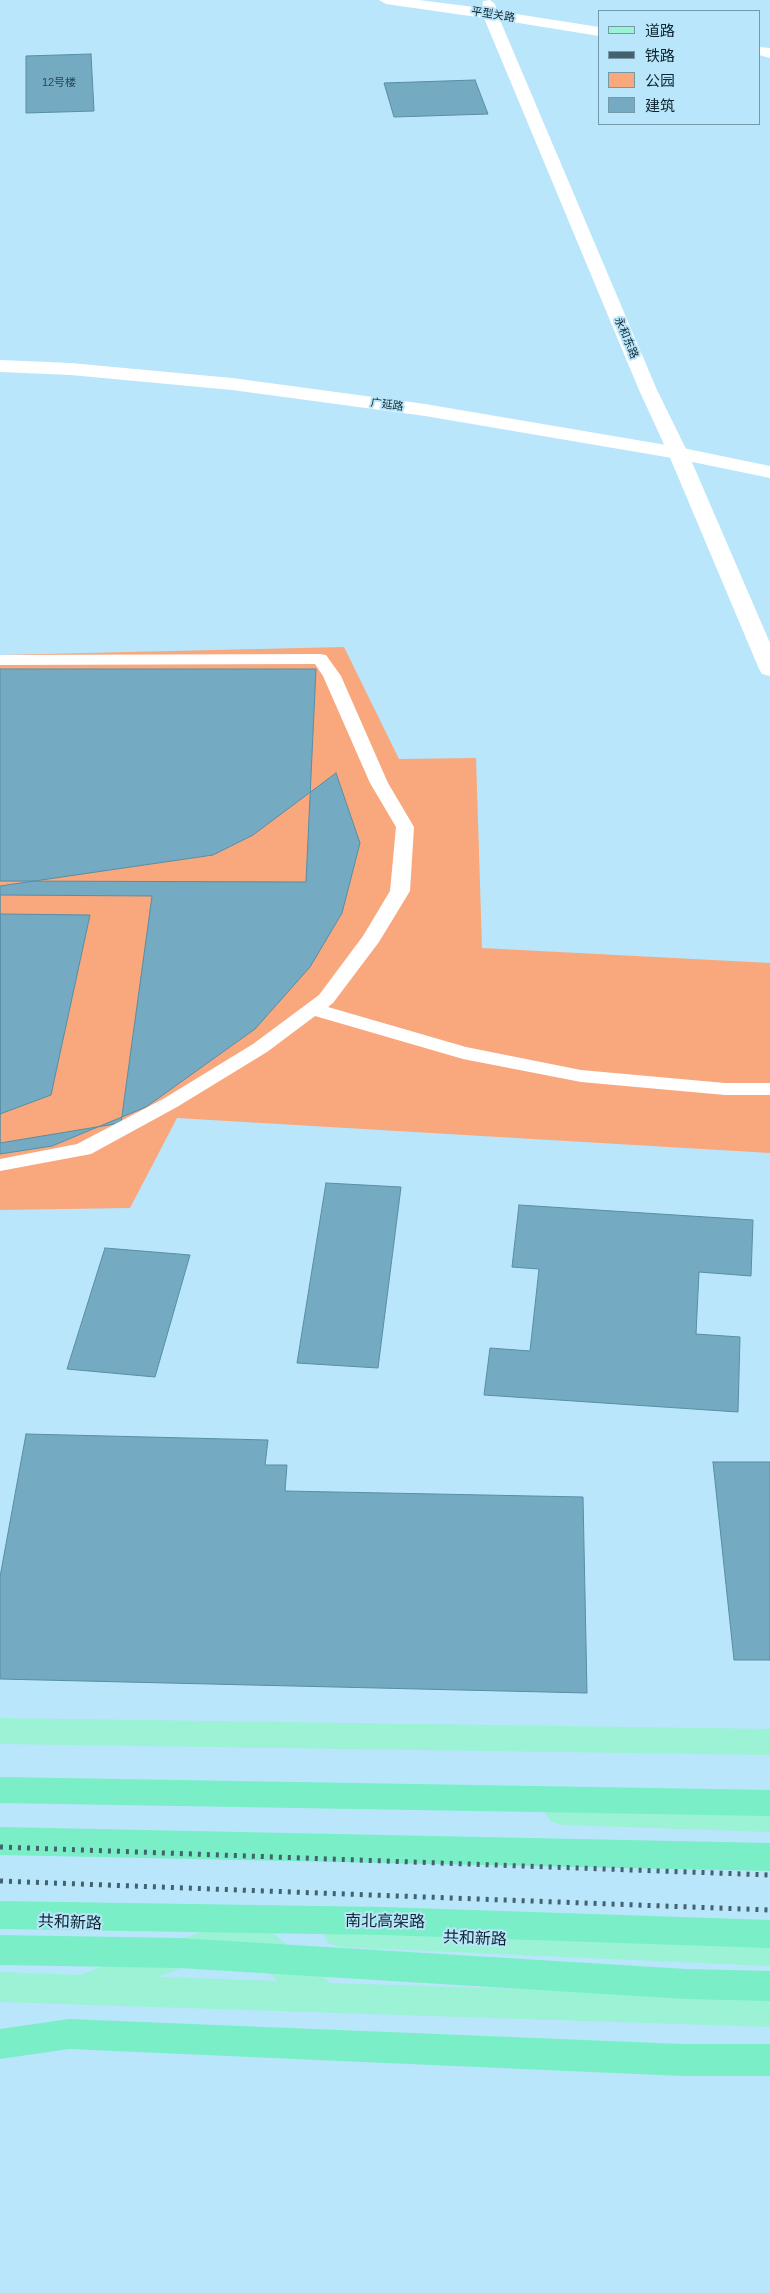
<!DOCTYPE html>
<html>
<head>
<meta charset="utf-8">
<style>
  body { margin:0 }
  #map { position:relative; width:770px; height:2293px; overflow:hidden; background:#b9e6fa; font-family:Helvetica,"Noto Sans SC",sans-serif }
  canvas { display:block }
  .legend { position:absolute; left:598px; top:10px; width:162px; height:115px; box-sizing:border-box; background:#b9e6fa; border:1px solid #7599a9; margin:0; padding:6px 9px; list-style:none; font-size:15px; color:#0e252f }
  .legend li { display:flex; align-items:center; gap:10px; height:25px }
  .legend b { width:25px; border:1px solid #7599a9 }
</style>
</head>
<body>
<div id="map">
<canvas width="770" height="2293"></canvas>
<ul class="legend">
<li><b style="height:6px;background:#9bf2d5"></b>道路</li>
<li><b style="height:6px;background:#43616e"></b>铁路</li>
<li><b style="height:14px;background:#f9a77d"></b>公园</li>
<li><b style="height:14px;background:#74abc3"></b>建筑</li>
</ul>
</div>
<script>
const ctx = document.querySelector('canvas').getContext('2d');
ctx.lineJoin = 'round';
function fillPath(path, color) { ctx.fillStyle = color; ctx.fill(path, 'evenodd'); }
const shape = rows => new Path2D(rows.map(r => 'M' + r).join(''));
function trace(path, color, width, dash) { ctx.strokeStyle = color; ctx.lineWidth = width; ctx.lineCap = dash ? 'butt' : 'round'; ctx.setLineDash(dash || []); ctx.stroke(path); }
function label(font, color, halo, rows, align = 'center') {
  ctx.font = font + ' Helvetica,"Noto Sans SC",sans-serif'; ctx.lineWidth = 4; ctx.setLineDash([]); ctx.textBaseline = 'middle'; ctx.strokeStyle = halo; ctx.fillStyle = color; for (const [text, x, y, turn = 0] of rows) {
    ctx.save(); ctx.translate(x, y); ctx.rotate((+turn || 0) * Math.PI / 180); ctx.textAlign = isNaN(turn) ? turn : align; if (halo) ctx.strokeText(text, 0, 0); ctx.fillText(text, 0, 0); ctx.restore();
  }
}
fillPath(shape([
  [344,647,399,759,476,758,482,948,770,963,770,1153,177,1118,130,1208,0,1210,0,655]
]), '#f9a77d');
const building = shape([
  [91,54,94,111,26,113,26,56,91,54],
  [475,80,488,114,394,117,384,83,475,80],
  [0,669,316,669,306,882,0,881,0,669],
  [336,773,360,843,342,913,310,967,255,1029,146,1107,52,1146,0,1154,0,886,213,855,253,835,336,773],
  [0,895,152,896,121,1123,0,1143,0,895],
  [0,914,90,915,51,1095,0,1114,0,914],
  [326,1183,401,1187,378,1368,297,1363,326,1183],
  [519,1205,753,1220,751,1276,699,1272,696,1334,740,1337,738,1412,484,1395,490,1348,530,1351,539,1269,512,1267,519,1205],
  [105,1248,190,1255,155,1377,67,1369,105,1248],
  [26,1434,268,1440,265,1465,287,1465,285,1491,583,1497,587,1693,0,1679,0,1577,26,1434],
  [713,1462,770,1462,770,1660,734,1660,713,1462]
]);
fillPath(building, '#74abc3');
trace(building, '#578ea5', 1);
fillPath(shape([
  [320,654,326,655,341,676,388,783,414,827,410,891,379,942,333,1003,328,1007,466,1047,581,1070,725,1083,770,1083,770,1095,725,1095,581,1082,463,1059,315,1016,267,1052,177,1107,91,1154,0,1171,0,1159,77,1144,163,1099,253,1044,319,995,363,936,390,891,396,827,370,783,323,676,315,664,0,665,0,655,320,654]
]), '#fff');
fillPath(shape([
  [0,360,71,363,232,378,425,404,678,447,770,466,770,478,678,459,425,416,232,390,71,375,0,372,0,360]
]), '#fff');
fillPath(shape([
  [379,0,419,0,482,8,483,1,490,0,495,4,497,11,599,27,599,36,500,20,657,390,688,453,770,643,770,676,762,674,759,669,668,453,639,390,484,18,386,4,379,0],
  [759,47,770,48,770,58,759,55,759,47]
]), '#fff');
fillPath(shape([
  [0,1718,770,1729,770,1755,0,1744,0,1718],
  [562,1799,770,1806,770,1832,562,1825,550,1821,545,1812,550,1803,562,1799],
  [245,1916,258,1920,330,1983,770,1997,770,2027,0,2002,0,1972,80,1975,245,1916],
  [240,1947,278,1981,157,1977,240,1947],
  [341,1919,770,1936,770,1966,341,1947,328,1943,323,1933,328,1923,341,1919]
]), '#9bf2d5');
fillPath(shape([
  [0,1777,770,1790,770,1816,0,1803,0,1777],
  [0,1827,770,1843,770,1871,0,1855,0,1827],
  [0,1901,384,1907,770,1920,770,1948,384,1935,0,1929,0,1901],
  [0,1935,179,1938,687,1969,770,1971,770,2001,687,1999,179,1968,0,1965,0,1935],
  [69,2019,682,2044,770,2044,770,2076,682,2076,69,2049,0,2059,0,2029,69,2019]
]), '#7aeec7');
trace(shape([
  [0,1847,770,1875],
  [0,1881,770,1910]
]), '#43616e', 5, [3, 6]);
label('11px', '#0e252f', '#b9e6fa', [
  ["平型关路",493,15,9],
  ["永和东路",626,338,67],
  ["广延路",387,405,8]
]);
label('11px', '#284654', null, [
  ["12号楼",59,83]
]);
label('16px', '#0e252f', '#b9e6fa', [
  ["南北高架路",385,1922,1],
  ["共和新路",70,1923,2],
  ["共和新路",475,1939,2]
]);
</script>
</body>
</html>
